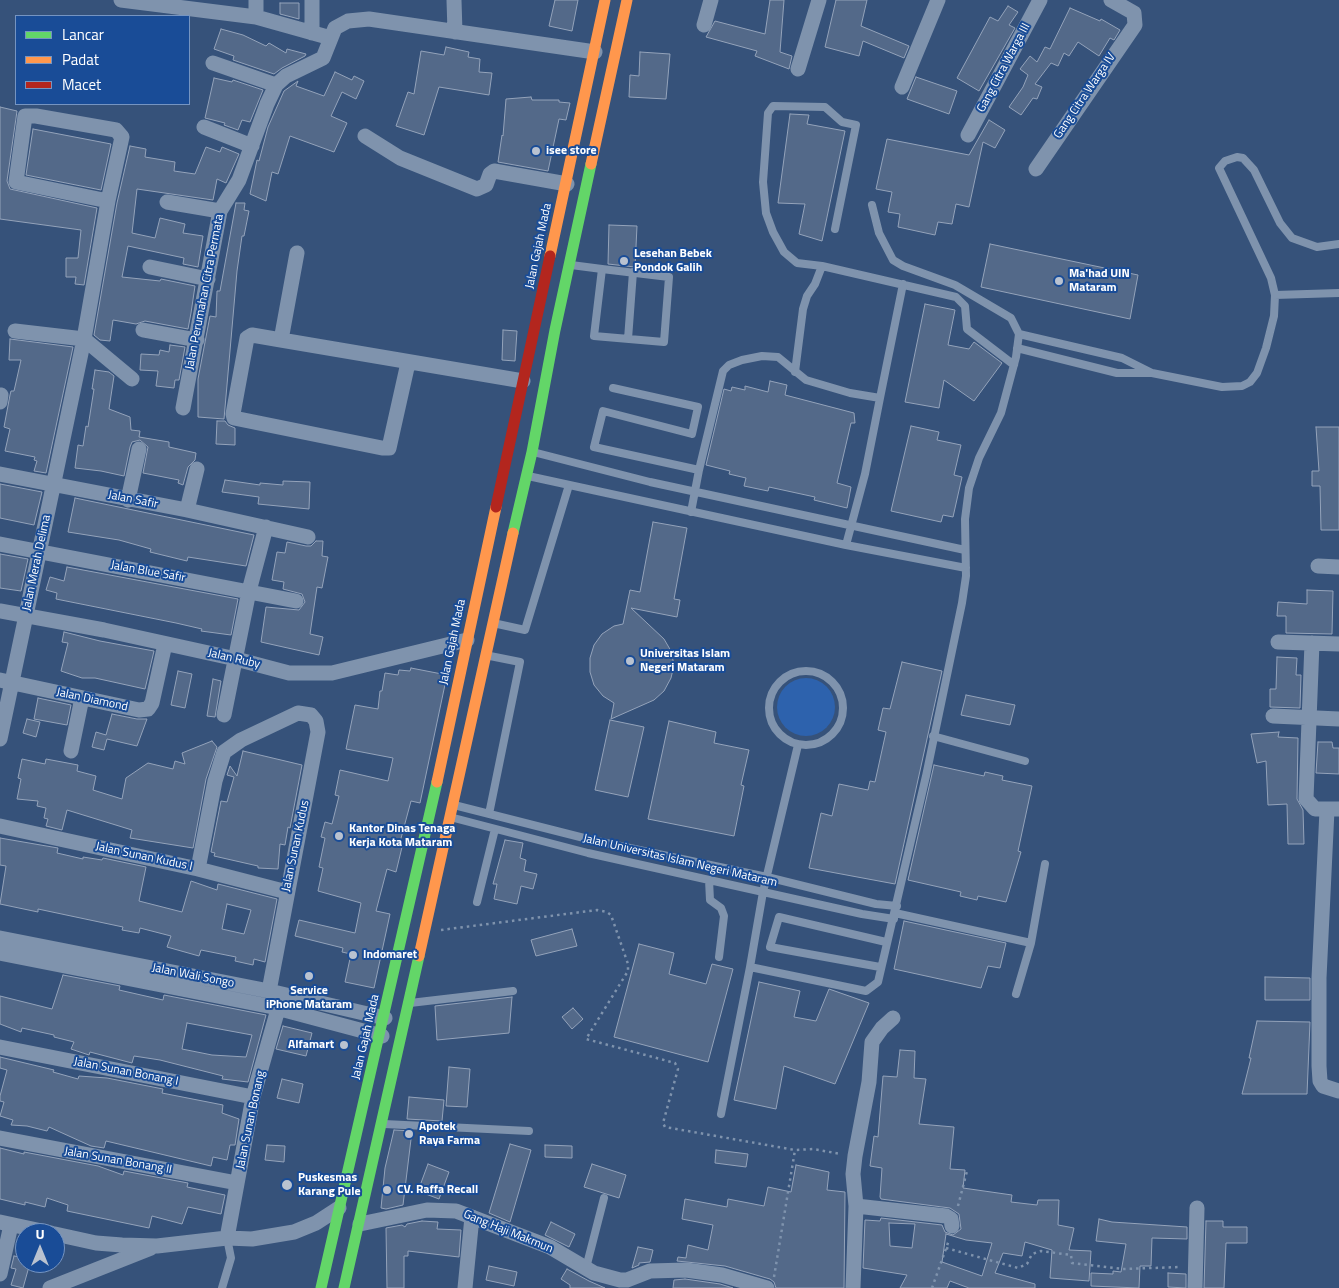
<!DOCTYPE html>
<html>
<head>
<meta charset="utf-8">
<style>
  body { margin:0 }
  #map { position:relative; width:1339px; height:1288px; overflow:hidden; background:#36527a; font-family:"Titillium Web",sans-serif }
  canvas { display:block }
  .legend { position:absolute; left:15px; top:15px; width:175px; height:90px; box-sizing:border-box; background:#194c97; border:1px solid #7594c1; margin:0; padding:6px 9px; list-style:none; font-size:15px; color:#fff }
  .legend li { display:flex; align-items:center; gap:10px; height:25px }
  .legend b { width:25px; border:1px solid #7594c1 }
  .north { position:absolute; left:15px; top:1223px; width:50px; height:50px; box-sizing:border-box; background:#194c97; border:1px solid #7594c1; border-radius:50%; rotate:0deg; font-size:14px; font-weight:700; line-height:20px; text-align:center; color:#fff }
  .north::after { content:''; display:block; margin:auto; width:18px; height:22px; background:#b9c2d0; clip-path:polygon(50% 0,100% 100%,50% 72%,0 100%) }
</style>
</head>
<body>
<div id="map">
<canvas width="1339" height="1288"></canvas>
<ul class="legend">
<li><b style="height:6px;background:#63d668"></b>Lancar</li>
<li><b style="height:6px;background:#ff974d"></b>Padat</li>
<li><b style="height:6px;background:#b3261e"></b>Macet</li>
</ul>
<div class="north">U</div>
</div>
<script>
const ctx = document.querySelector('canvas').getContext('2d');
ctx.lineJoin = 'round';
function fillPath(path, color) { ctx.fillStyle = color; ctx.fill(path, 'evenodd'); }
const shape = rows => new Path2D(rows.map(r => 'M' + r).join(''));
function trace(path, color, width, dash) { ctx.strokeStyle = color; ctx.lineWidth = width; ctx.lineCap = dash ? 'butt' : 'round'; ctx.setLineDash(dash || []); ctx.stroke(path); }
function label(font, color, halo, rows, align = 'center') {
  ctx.font = font + ' "Titillium Web",sans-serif'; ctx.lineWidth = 4; ctx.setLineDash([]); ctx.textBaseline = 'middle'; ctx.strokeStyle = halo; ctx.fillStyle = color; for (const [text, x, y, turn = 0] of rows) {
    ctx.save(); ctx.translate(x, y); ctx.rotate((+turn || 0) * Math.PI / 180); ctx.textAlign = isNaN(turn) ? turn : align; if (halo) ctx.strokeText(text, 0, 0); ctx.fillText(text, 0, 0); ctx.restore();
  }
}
fillPath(shape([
  '777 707a29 29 0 1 1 58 0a29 29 0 1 1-58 0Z'
]), '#2d62ad');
const building = shape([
  [555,0,578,0,572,31,549,26,555,0],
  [770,0,784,0,780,52,792,56,789,69,755,56,757,51,706,37,715,21,765,34,770,0],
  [836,0,867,0,861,26,909,46,904,58,863,41,859,56,825,47,836,0],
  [280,3,299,3,299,19,280,14,280,3],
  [1008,6,1018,12,1009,25,1015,28,979,91,957,78,990,17,998,21,1008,6],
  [1070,8,1100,21,1101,19,1120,30,1114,40,1110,38,1099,56,1078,42,1069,56,1064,53,1058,66,1051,63,1035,84,1042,87,1037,99,1033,98,1021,115,1009,107,1023,87,1028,75,1020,69,1030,56,1037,62,1045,47,1050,49,1070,8],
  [221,29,243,35,266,46,269,43,286,53,287,49,306,54,305,56,282,68,274,74,233,60,234,56,214,49,221,29],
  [446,47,469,52,468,57,480,59,479,72,492,73,489,95,439,87,424,135,396,126,408,92,414,94,421,51,444,55,446,47],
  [640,52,670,54,666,99,629,97,630,75,639,76,640,52],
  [335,72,352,80,354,76,364,81,356,99,342,92,331,116,347,123,334,152,290,136,278,174,272,172,266,201,250,194,257,160,259,161,268,127,284,91,298,81,296,86,324,96,335,72],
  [916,77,957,91,949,114,907,99,916,77],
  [214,78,232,82,233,80,263,90,250,122,242,120,238,130,224,125,225,123,205,118,214,78],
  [531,97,532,100,559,100,559,102,570,103,566,120,559,119,548,171,498,162,502,135,503,136,506,99,531,97],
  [0,107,17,111,7,181,10,189,97,208,84,285,75,284,76,277,66,277,66,258,78,258,81,230,0,219,0,107],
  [790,114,809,115,807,124,845,131,822,241,799,234,805,204,778,203,790,114],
  [989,120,1005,130,995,148,983,142,969,207,956,204,952,224,938,222,935,235,898,227,900,214,888,212,892,192,876,189,887,139,969,155,989,120],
  [33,129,111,144,101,190,26,175,33,129],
  [130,146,146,149,145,157,175,162,174,171,195,174,206,147,220,152,222,147,239,154,226,183,217,179,213,200,137,189,132,233,155,238,160,218,185,224,183,233,203,236,198,267,183,264,184,258,128,246,122,277,160,281,161,279,195,286,191,313,188,329,145,321,136,324,113,320,110,341,100,340,94,335,117,203,130,146],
  [236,203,245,203,244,210,249,211,244,236,242,236,237,271,224,419,198,417,198,379,210,316,216,317,217,291,220,291,236,203],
  [609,225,637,226,635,267,608,264,609,225],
  [990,244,1138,275,1130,319,981,287,990,244],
  [925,304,955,310,948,345,969,349,974,342,1002,363,974,401,944,380,939,408,905,402,925,304],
  [503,330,517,331,515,361,502,360,503,330],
  [10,339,73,347,46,473,34,471,37,461,34,460,35,457,5,451,10,429,4,427,10,395,11,391,14,391,21,360,9,360,10,339],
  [170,345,185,347,179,380,175,380,174,388,156,386,158,371,140,370,141,354,159,355,160,350,169,352,170,345],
  [95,370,109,372,114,376,109,409,130,417,131,430,140,431,139,437,169,442,169,447,196,453,195,460,188,467,183,485,178,483,179,480,143,473,148,447,140,440,132,442,130,447,124,476,101,471,75,468,78,445,83,446,86,426,88,427,94,389,92,389,95,370],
  [770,381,787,385,785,395,854,413,855,423,851,423,837,483,851,487,847,508,814,500,815,497,769,487,768,491,744,486,746,478,729,474,730,471,706,465,724,389,731,391,732,387,745,390,745,386,768,392,770,381],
  [217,421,225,421,228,425,235,428,235,445,216,444,217,421],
  [911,426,939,432,937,440,961,445,954,475,962,477,953,517,943,515,941,522,891,511,911,426],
  [1316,427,1339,427,1339,530,1321,530,1320,486,1312,486,1312,471,1319,471,1316,427],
  [225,480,260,485,260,483,283,485,283,481,310,482,309,509,258,504,259,497,222,492,225,480],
  [0,484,42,492,34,525,0,518,0,484],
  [75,498,254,535,246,566,188,557,187,561,150,552,151,549,119,540,68,532,75,498],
  [653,522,687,528,674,599,680,600,677,617,631,608,664,639,671,651,674,665,671,678,664,691,654,700,611,719,614,703,603,696,594,685,590,672,590,658,594,645,602,634,614,626,623,624,630,590,640,592,653,522],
  [316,541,323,541,322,556,328,557,322,588,317,587,310,634,323,637,319,655,261,642,266,607,299,610,305,602,302,594,283,589,284,582,272,580,277,552,285,553,287,542,306,546,311,546,316,541],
  [0,554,28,559,21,591,0,588,0,554],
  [67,567,238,599,231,635,201,631,202,629,176,623,56,599,57,593,46,590,50,577,64,581,67,567],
  [1307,590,1333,591,1332,634,1286,633,1286,616,1277,616,1278,602,1307,604,1307,590],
  [64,632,100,641,154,651,145,689,95,678,82,678,61,671,68,643,62,642,64,632],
  [1277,657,1297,658,1296,675,1301,675,1300,708,1270,707,1270,689,1276,689,1277,657],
  [902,662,942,671,895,884,809,868,821,813,832,816,839,784,868,790,870,781,875,782,886,732,878,730,883,708,890,709,902,662],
  [411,668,447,675,420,803,411,801,400,842,403,843,396,872,387,869,376,911,390,914,374,988,345,982,351,954,342,952,343,948,295,936,299,920,355,933,361,903,318,891,323,868,319,867,325,838,321,837,325,822,332,824,339,796,335,795,340,770,388,781,393,758,346,749,355,705,378,709,380,691,382,691,385,673,398,675,399,670,410,671,411,668],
  [178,671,192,674,185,708,171,705,178,671],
  [213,679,221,681,215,717,207,716,213,679],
  [966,695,1015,705,1010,725,961,715,966,695],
  [38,698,71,705,67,725,34,719,38,698],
  [112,714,137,719,147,719,137,746,107,739,104,750,92,747,96,732,106,735,112,714],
  [27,719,40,722,36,737,23,733,27,719],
  [610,720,644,727,628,797,595,790,610,720],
  [669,721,716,732,714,743,749,750,741,785,744,786,734,836,648,819,669,721],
  [1279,732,1278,737,1298,738,1297,799,1303,810,1304,844,1288,844,1287,804,1268,805,1266,761,1257,763,1251,734,1279,732],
  [212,741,217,747,206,779,193,848,130,838,132,830,67,810,62,830,46,826,48,819,44,818,46,808,37,806,38,801,17,799,21,779,18,778,22,759,45,764,46,759,78,765,77,771,96,776,93,790,122,799,126,778,148,763,173,769,175,761,185,764,182,753,212,741],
  [1318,742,1332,742,1333,748,1339,748,1339,774,1316,773,1318,742],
  [243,751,302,765,290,828,288,827,285,845,280,844,278,869,258,868,258,866,214,856,215,853,211,852,221,801,227,802,234,777,227,775,230,766,237,776,243,751],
  [934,765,984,776,985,772,1003,776,1002,780,1032,786,1018,851,1021,852,1006,902,978,896,977,900,960,896,961,892,908,880,934,765],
  [0,838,58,848,57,853,83,859,83,857,102,860,103,858,146,867,139,901,182,912,191,881,217,890,218,884,277,899,265,962,254,959,253,965,235,961,236,957,201,950,199,956,167,947,171,936,140,928,139,933,122,930,123,927,38,909,38,912,0,904,6,866,0,865,0,838],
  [227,904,251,910,244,934,222,929,227,904],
  [505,840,523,843,520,858,526,860,524,871,537,874,533,889,521,886,517,904,494,899,497,884,493,884,505,840],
  [904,921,1006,943,1000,968,988,966,981,988,894,969,904,921],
  [572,929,577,946,536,956,531,940,572,929],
  [639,944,674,953,669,974,706,984,712,964,733,969,708,1062,614,1037,639,944],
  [63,975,120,986,119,990,163,1000,164,995,266,1015,248,1082,222,1079,223,1076,160,1060,134,1056,132,1063,90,1052,89,1055,71,1049,74,1042,54,1037,54,1035,22,1028,21,1032,0,1024,0,996,52,1009,63,975],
  [187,1023,252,1035,246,1057,212,1055,182,1049,187,1023],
  [1265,977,1310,978,1310,1000,1265,1000,1265,977],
  [759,982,800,991,794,1017,816,1021,829,989,869,1003,835,1084,784,1066,776,1109,734,1100,759,982],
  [512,997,509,1033,437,1040,435,1006,512,997],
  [573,1008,583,1019,572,1029,562,1017,573,1008],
  [1257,1021,1310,1022,1307,1094,1242,1094,1251,1058,1249,1058,1257,1021],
  [283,1026,312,1033,306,1056,276,1049,283,1026],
  [900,1050,915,1051,914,1078,926,1079,919,1124,954,1127,950,1169,965,1170,963,1188,1012,1195,1011,1202,1037,1205,1038,1200,1059,1200,1058,1225,1074,1228,1069,1250,1091,1251,1089,1281,1050,1278,1052,1250,1025,1242,1022,1256,1003,1253,995,1273,1035,1284,1035,1288,969,1288,950,1281,947,1288,900,1288,907,1275,863,1268,865,1220,880,1221,881,1218,942,1225,945,1232,953,1235,961,1229,959,1214,950,1208,881,1199,880,1197,882,1168,870,1166,874,1136,878,1137,883,1076,897,1077,900,1050],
  [889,1223,915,1224,912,1248,890,1246,889,1223],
  [946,1234,966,1240,992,1243,982,1276,942,1262,946,1234],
  [0,1057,54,1070,53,1072,78,1079,79,1076,107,1078,163,1089,162,1093,223,1105,222,1113,239,1119,235,1145,230,1145,227,1160,213,1157,211,1166,106,1141,104,1148,91,1146,49,1127,47,1131,27,1126,11,1125,13,1120,0,1116,4,1102,0,1101,0,1096,7,1070,0,1068,0,1057],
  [449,1067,470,1069,467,1107,446,1106,449,1067],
  [282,1079,303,1084,299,1103,277,1098,282,1079],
  [409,1097,444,1100,442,1121,407,1119,409,1097],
  [394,1130,412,1131,403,1205,386,1209,381,1208,385,1168,394,1130],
  [510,1144,531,1150,510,1222,489,1213,510,1144],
  [267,1145,285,1146,284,1162,265,1160,267,1145],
  [545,1145,572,1146,572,1158,545,1157,545,1145],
  [0,1148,24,1154,24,1152,98,1166,123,1175,124,1171,188,1183,187,1187,225,1195,221,1214,188,1207,182,1224,152,1216,149,1228,67,1211,68,1205,47,1198,45,1207,25,1202,25,1205,0,1199,0,1148],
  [716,1150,748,1154,746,1167,715,1163,716,1150],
  [428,1164,449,1172,439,1199,418,1191,428,1164],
  [592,1164,626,1175,619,1198,584,1187,592,1164],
  [796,1165,829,1172,827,1190,845,1192,844,1288,776,1288,774,1282,770,1279,725,1266,677,1261,678,1257,686,1258,688,1245,708,1250,713,1225,682,1219,685,1199,727,1207,728,1199,764,1206,768,1187,791,1192,796,1165],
  [1099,1219,1112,1222,1187,1227,1187,1239,1152,1238,1151,1266,1140,1266,1139,1288,1091,1286,1091,1273,1113,1274,1113,1271,1121,1272,1126,1244,1096,1241,1099,1219],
  [422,1221,438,1222,437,1229,461,1230,459,1257,408,1251,408,1256,404,1256,404,1288,387,1288,386,1228,402,1225,405,1227,407,1224,422,1221],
  [1206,1221,1223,1221,1223,1227,1247,1227,1247,1243,1226,1243,1224,1288,1204,1288,1206,1221],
  [551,1222,575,1234,569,1247,545,1235,551,1222],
  [638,1247,653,1250,650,1262,639,1263,639,1265,632,1268,638,1247],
  [14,1256,25,1258,25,1263,30,1263,23,1288,11,1285,16,1269,11,1268,14,1256],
  [489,1266,517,1272,514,1286,486,1280,489,1266],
  [567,1269,589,1281,605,1288,570,1288,570,1285,561,1279,567,1269],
  [1168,1273,1186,1274,1186,1288,1168,1287,1168,1273],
  [685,1279,720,1284,733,1288,673,1288,674,1280,685,1279]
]);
fillPath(building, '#536989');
trace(building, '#94a3ba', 1);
trace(shape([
  [441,930,597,910,607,912,611,915,628,964,628,971,586,1039,675,1063,678,1069,663,1123,665,1127,795,1150,813,1149,841,1154],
  [958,1206,967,1171],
  [946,1248,1018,1268,1027,1264,1032,1254,1041,1251,1071,1255,1072,1263,1123,1269,1181,1267],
  [774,1277,795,1150],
  [932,1288,949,1240]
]), '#7f93ad', 2.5, [2.5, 4]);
trace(shape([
  [571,265,602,269,669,277,664,342,594,336,602,269],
  [822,266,956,297,965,306,967,329,1014,365],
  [1275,295,1339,293],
  [1019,334,1122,358,1152,373],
  [628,339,633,272],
  [1017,348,1117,373,1152,373,1222,387,1242,386,1250,382,1257,373,1266,348,1274,316,1275,295,1271,278,1219,168,1225,161,1237,157,1243,158,1254,170,1280,223,1292,238,1317,247,1339,244],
  [795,372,803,309,807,296,815,284,822,266,797,263,784,252,773,232,766,213,763,182,768,113,773,106,825,107,842,122,856,125,835,229],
  [613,388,698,407,692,434,603,411,594,447,699,470],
  [880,398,903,284],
  [533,452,650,482,965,550],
  [528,476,846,545,966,568],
  [691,512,699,470,723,371,729,365,742,360,762,356,778,357,806,380,850,393,880,398,865,474,846,545],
  [493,623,525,630,569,485],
  [485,655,520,662,489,814],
  '769 708a37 37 0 1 1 74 0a37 37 0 1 1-74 0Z',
  [933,736,1025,761],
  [454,805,592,840,767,877,876,904,897,906],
  [450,817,588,853,862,914,894,919],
  [709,880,710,900,721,908,724,916,719,957],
  [477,902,495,829],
  [895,913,1031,943,1045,864],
  [750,967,763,892,798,745],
  [880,967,770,947,779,917,886,942],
  [1016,994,1031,943],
  [410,1003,513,991],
  [721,1114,750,967,866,991,878,982,926,776,962,603,966,576,965,519,969,488,979,458,1001,413,1016,357,1019,334,1011,318,955,285,903,266,893,260,879,233,872,205],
  [384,1124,529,1131],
  [586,1268,604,1198],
  [222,1288,231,1258,227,1238]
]), '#7f93ad', 8);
trace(shape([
  [121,0,256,17,331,38],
  [256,0,256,17],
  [454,0,455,32],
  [704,25,711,0],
  [312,33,312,0],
  [213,63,276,85],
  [798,69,819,0],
  [902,87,938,0],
  [204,127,252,146],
  [968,135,1040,0],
  [365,136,400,158,477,189,486,185,490,174,494,171,567,184],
  [1036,169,1135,25,1134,13,1111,0],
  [167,202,220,211],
  [297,253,281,340,523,381],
  [150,267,208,279],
  [143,330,197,340],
  [15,331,84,339,132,379],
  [281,340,252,335,247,338,233,414,234,418,382,448,389,448,408,363],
  [0,402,1,395],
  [183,408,220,211,239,180,267,104,276,85,286,76,323,58,335,28,348,21,369,19,595,52],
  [0,474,187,510,308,537],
  [128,500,139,449],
  [187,510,197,469],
  [0,544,296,601],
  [1318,566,1339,567],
  [0,611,104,630,236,659,289,673,332,673,467,640],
  [1278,642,1339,644],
  [1312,643,1306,799,1315,809,1339,809],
  [0,680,139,710,148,709,152,703,165,644],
  [224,715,249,591,266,527],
  [1273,716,1339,719],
  [0,739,84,339,108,201,122,137,116,130,36,116,25,116,16,182,108,201],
  [71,751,82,698],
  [1327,810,1319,978,1319,1066,1320,1081,1323,1086,1339,1091],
  [0,826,198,869,287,892],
  [198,869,215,781,224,752,241,740,298,713,311,715,316,721,318,732,269,991],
  [0,938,269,991,385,1018],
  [0,953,273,1007,382,1036],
  [0,1047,253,1097],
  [0,1138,237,1183],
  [856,1206,853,1174,855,1156,869,1082,872,1042,882,1028,893,1018],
  [0,1222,51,1233],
  [360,1224,427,1210,456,1211,550,1247,594,1273,620,1280,627,1280,650,1271,686,1270,722,1275,767,1288],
  [55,1234,96,1243,122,1245,157,1246,227,1238,253,1097,282,995],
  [227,1238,252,1239,294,1232,316,1223,339,1208],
  [0,1274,11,1225],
  [50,1288,151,1248],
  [465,1288,472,1217],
  [853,1288,856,1206,946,1216,951,1219,952,1226],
  [1195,1288,1197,1208]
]), '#7f93ad', 15);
trace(shape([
  [513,533,532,452,555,330,591,164],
  [321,1288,437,782],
  [344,1288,419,956]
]), '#63d668', 11);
trace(shape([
  [591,164,627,0],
  [550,256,605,0],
  [437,782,496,507],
  [419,956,513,533]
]), '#ff974d', 11);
trace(shape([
  [496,507,550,256]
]), '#b3261e', 11);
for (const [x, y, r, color] of [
  [536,151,5,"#b9c2d0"],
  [624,261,5,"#b9c2d0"],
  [1059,281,5,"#b9c2d0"],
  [630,661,5,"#b9c2d0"],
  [339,836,5,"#b9c2d0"],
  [353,955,5,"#b9c2d0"],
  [309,976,5,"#b9c2d0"],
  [344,1045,5,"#b9c2d0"],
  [409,1134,5,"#b9c2d0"],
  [287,1185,6,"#b9c2d0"],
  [387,1190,5,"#b9c2d0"]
]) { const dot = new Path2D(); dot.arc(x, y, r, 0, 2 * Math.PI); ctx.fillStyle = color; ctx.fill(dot); trace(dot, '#194c97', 2); }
label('12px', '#fff', '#194c97', [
  ["Gang Citra Warga III",1004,68,-62],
  ["Gang Citra Warga IV",1085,96,-56],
  ["Jalan Gajah Mada",539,246,-78],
  ["Jalan Perumahan Citra Permata",205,292,-79],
  ["Jalan Safir",133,500,11],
  ["Jalan Merah Delima",37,563,-78],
  ["Jalan Blue Safir",148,572,10],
  ["Jalan Gajah Mada",453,642,-78],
  ["Jalan Ruby",234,659,13],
  ["Jalan Diamond",92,700,12],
  ["Jalan Sunan Kudus",296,846,-78],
  ["Jalan Sunan Kudus I",144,857,12],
  ["Jalan Universitas Islam Negeri Mataram",680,861,13],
  ["Jalan Wali Songo",193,976,11],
  ["Jalan Gajah Mada",366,1037,-77],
  ["Jalan Sunan Bonang I",126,1072,11],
  ["Jalan Sunan Bonang",251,1120,-78],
  ["Jalan Sunan Bonang II",118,1161,10],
  ["Gang Haji Makmun",508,1232,22]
]);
label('bold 12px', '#fff', '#194c97', [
  ["isee store",546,151],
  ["Lesehan Bebek",634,254],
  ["Pondok Galih",634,268],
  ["Ma'had UIN",1069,274],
  ["Mataram",1069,288],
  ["Universitas Islam",640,654],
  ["Negeri Mataram",640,668],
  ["Kantor Dinas Tenaga",349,829],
  ["Kerja Kota Mataram",349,843],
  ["Indomaret",363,955],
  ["Service",309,991,"center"],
  ["iPhone Mataram",309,1005,"center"],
  ["Alfamart",334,1045,"right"],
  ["Apotek",419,1127],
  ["Raya Farma",419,1141],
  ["Puskesmas",298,1178],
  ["Karang Pule",298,1192],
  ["CV. Raffa Recall",397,1190]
], 'left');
</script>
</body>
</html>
